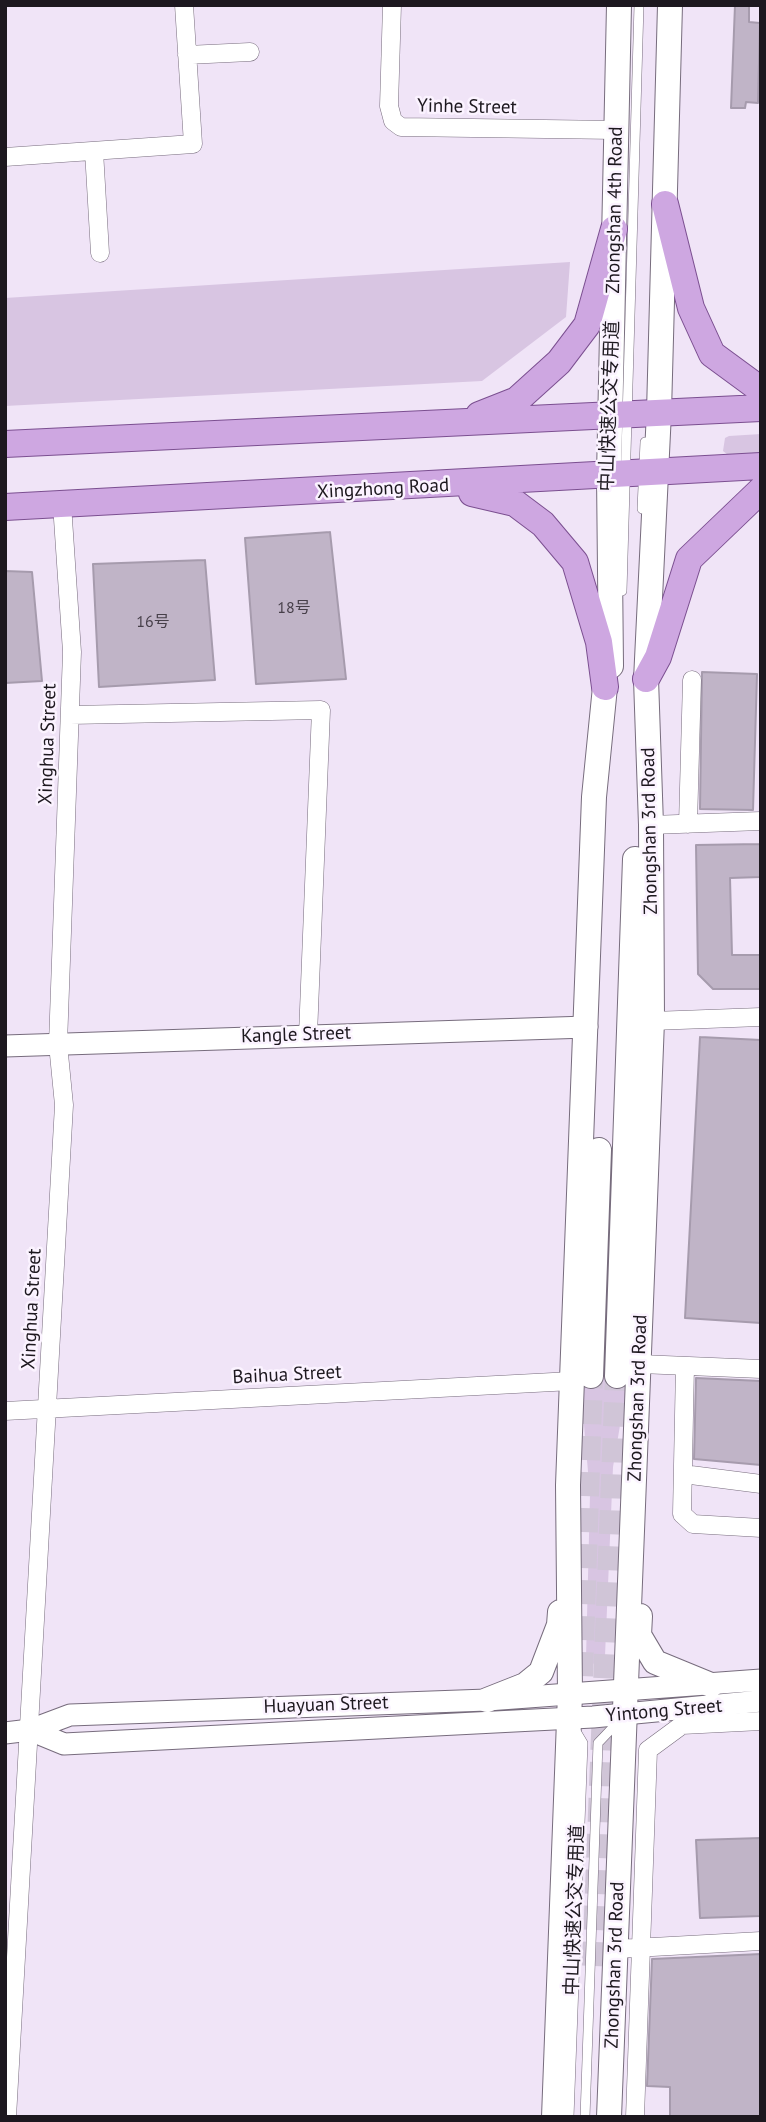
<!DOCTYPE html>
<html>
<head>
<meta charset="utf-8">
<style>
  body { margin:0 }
  #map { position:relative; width:766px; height:2122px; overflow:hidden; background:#f0e4f7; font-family:"PT Sans",sans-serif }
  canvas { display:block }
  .frame { position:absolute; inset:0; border:7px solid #1d181f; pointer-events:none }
</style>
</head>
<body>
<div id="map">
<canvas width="766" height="2122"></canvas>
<div class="frame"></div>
</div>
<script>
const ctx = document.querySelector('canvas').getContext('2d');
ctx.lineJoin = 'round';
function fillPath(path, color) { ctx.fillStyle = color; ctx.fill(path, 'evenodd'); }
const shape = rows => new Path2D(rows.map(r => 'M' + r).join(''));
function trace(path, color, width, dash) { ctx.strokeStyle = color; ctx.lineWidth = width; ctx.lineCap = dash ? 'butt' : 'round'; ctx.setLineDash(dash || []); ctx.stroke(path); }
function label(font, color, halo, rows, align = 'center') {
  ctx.font = font + ' "PT Sans","Noto Sans SC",sans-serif'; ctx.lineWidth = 5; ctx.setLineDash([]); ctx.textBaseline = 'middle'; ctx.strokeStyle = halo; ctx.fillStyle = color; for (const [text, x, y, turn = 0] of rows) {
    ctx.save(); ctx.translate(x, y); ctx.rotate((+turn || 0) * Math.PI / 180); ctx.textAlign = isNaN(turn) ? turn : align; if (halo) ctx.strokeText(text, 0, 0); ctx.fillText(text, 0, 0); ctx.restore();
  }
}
fillPath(shape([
  [570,262,566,317,482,381,5,406,5,298],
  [761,434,761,455,728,455,723,451,725,438,729,436],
  [580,1378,628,1378,613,1467,605,1656,600,1663,594,1664,586,1658,590,1495]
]), '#d8c5e2');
const building = shape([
  [735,5,749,5,749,22,760,23,758,103,746,102,745,108,731,108,735,5],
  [330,532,346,679,256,684,245,538,330,532],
  [205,560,215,680,99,687,93,564,205,560],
  [5,571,32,572,42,681,5,683,5,571],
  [702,672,757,674,753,810,700,809,702,672],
  [760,844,761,877,730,878,732,955,761,955,761,989,713,989,698,974,696,845,760,844],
  [700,1037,761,1040,761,1323,685,1318,700,1037],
  [696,1378,761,1381,761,1465,694,1459,696,1378],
  [761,1838,761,1916,700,1918,696,1840,761,1838],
  [761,1954,761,2117,670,2117,670,2087,647,2086,652,1959,761,1954]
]);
fillPath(building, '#c0b4c7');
trace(building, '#a69bad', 2);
trace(shape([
  [581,1676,591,1376],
  [594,1966,617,1376]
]), '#d0c5d7', 24, [24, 12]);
const service = shape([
  [642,509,645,442],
  [622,591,639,5],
  [569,2117,583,1743,574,1728],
  [585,2117,598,1743,619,1721]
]);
const minor = shape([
  [392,5,389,106,393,121,401,127,616,130],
  [187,55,250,52],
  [94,151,100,253],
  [5,157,193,144,184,5],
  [70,715,321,710,308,1035],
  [688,824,692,680],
  [651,825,761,821],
  [652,1021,761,1017],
  [640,1364,761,1369],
  [685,1366,682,1514,693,1524,761,1528],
  [5,1411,572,1381],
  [683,1474,761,1484],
  [616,1949,761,1941],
  [7,2117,64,1105,58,1044,72,652,62,504],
  [635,2117,648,1750,682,1725,761,1721]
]);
const tertiary = shape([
  [5,1046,587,1027],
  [30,1730,64,1744,593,1717,761,1701],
  [5,1733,30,1730,70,1715,487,1700,761,1680]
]);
const secondary = shape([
  [611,666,609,475,619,5],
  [646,680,659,412,670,5],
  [591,1376,599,1150],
  [617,1376,635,859],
  [640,1616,639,1635,655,1662,711,1685],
  [487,1700,525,1685,541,1672,559,1625,560,1612],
  [554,2117,570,1694,568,1485,594,797,605,687],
  [609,2117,652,1021,651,825,646,679]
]);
const primary = shape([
  [665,204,691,308,712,354,761,390],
  [479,415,517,400,559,362,587,325,614,229],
  [5,444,761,408],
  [472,493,515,503,543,524,575,562,599,642,605,687],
  [5,507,761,466],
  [646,679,658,657,689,559,761,490]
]);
trace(service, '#776c7d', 10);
trace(minor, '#776c7d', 19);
trace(tertiary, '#776c7d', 23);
trace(secondary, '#776c7d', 26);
trace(primary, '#7b4f90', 28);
trace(service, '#fff', 9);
trace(minor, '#fff', 18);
trace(tertiary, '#fff', 21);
trace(secondary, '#fff', 24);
trace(primary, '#cea7e1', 26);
label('16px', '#463f49', null, [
  ["18号",294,608],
  ["16号",153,622]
]);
label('19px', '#1d181f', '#fbf3ff', [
  ["Yinhe Street",467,107,1],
  ["Zhongshan 4th Road",615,210,-89],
  ["中山快速公交专用道",610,406,-88],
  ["Xingzhong Road",383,489,-3],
  ["Xinghua Street",48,744,-88],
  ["Zhongshan 3rd Road",650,831,-91],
  ["Kangle Street",296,1035,-2],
  ["Xinghua Street",32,1309,-87],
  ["Baihua Street",287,1375,-3],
  ["Zhongshan 3rd Road",638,1398,-88],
  ["Huayuan Street",326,1705,-2],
  ["Yintong Street",664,1711,-5],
  ["中山快速公交专用道",575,1910,-88],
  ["Zhongshan 3rd Road",615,1965,-88]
]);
</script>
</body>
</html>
